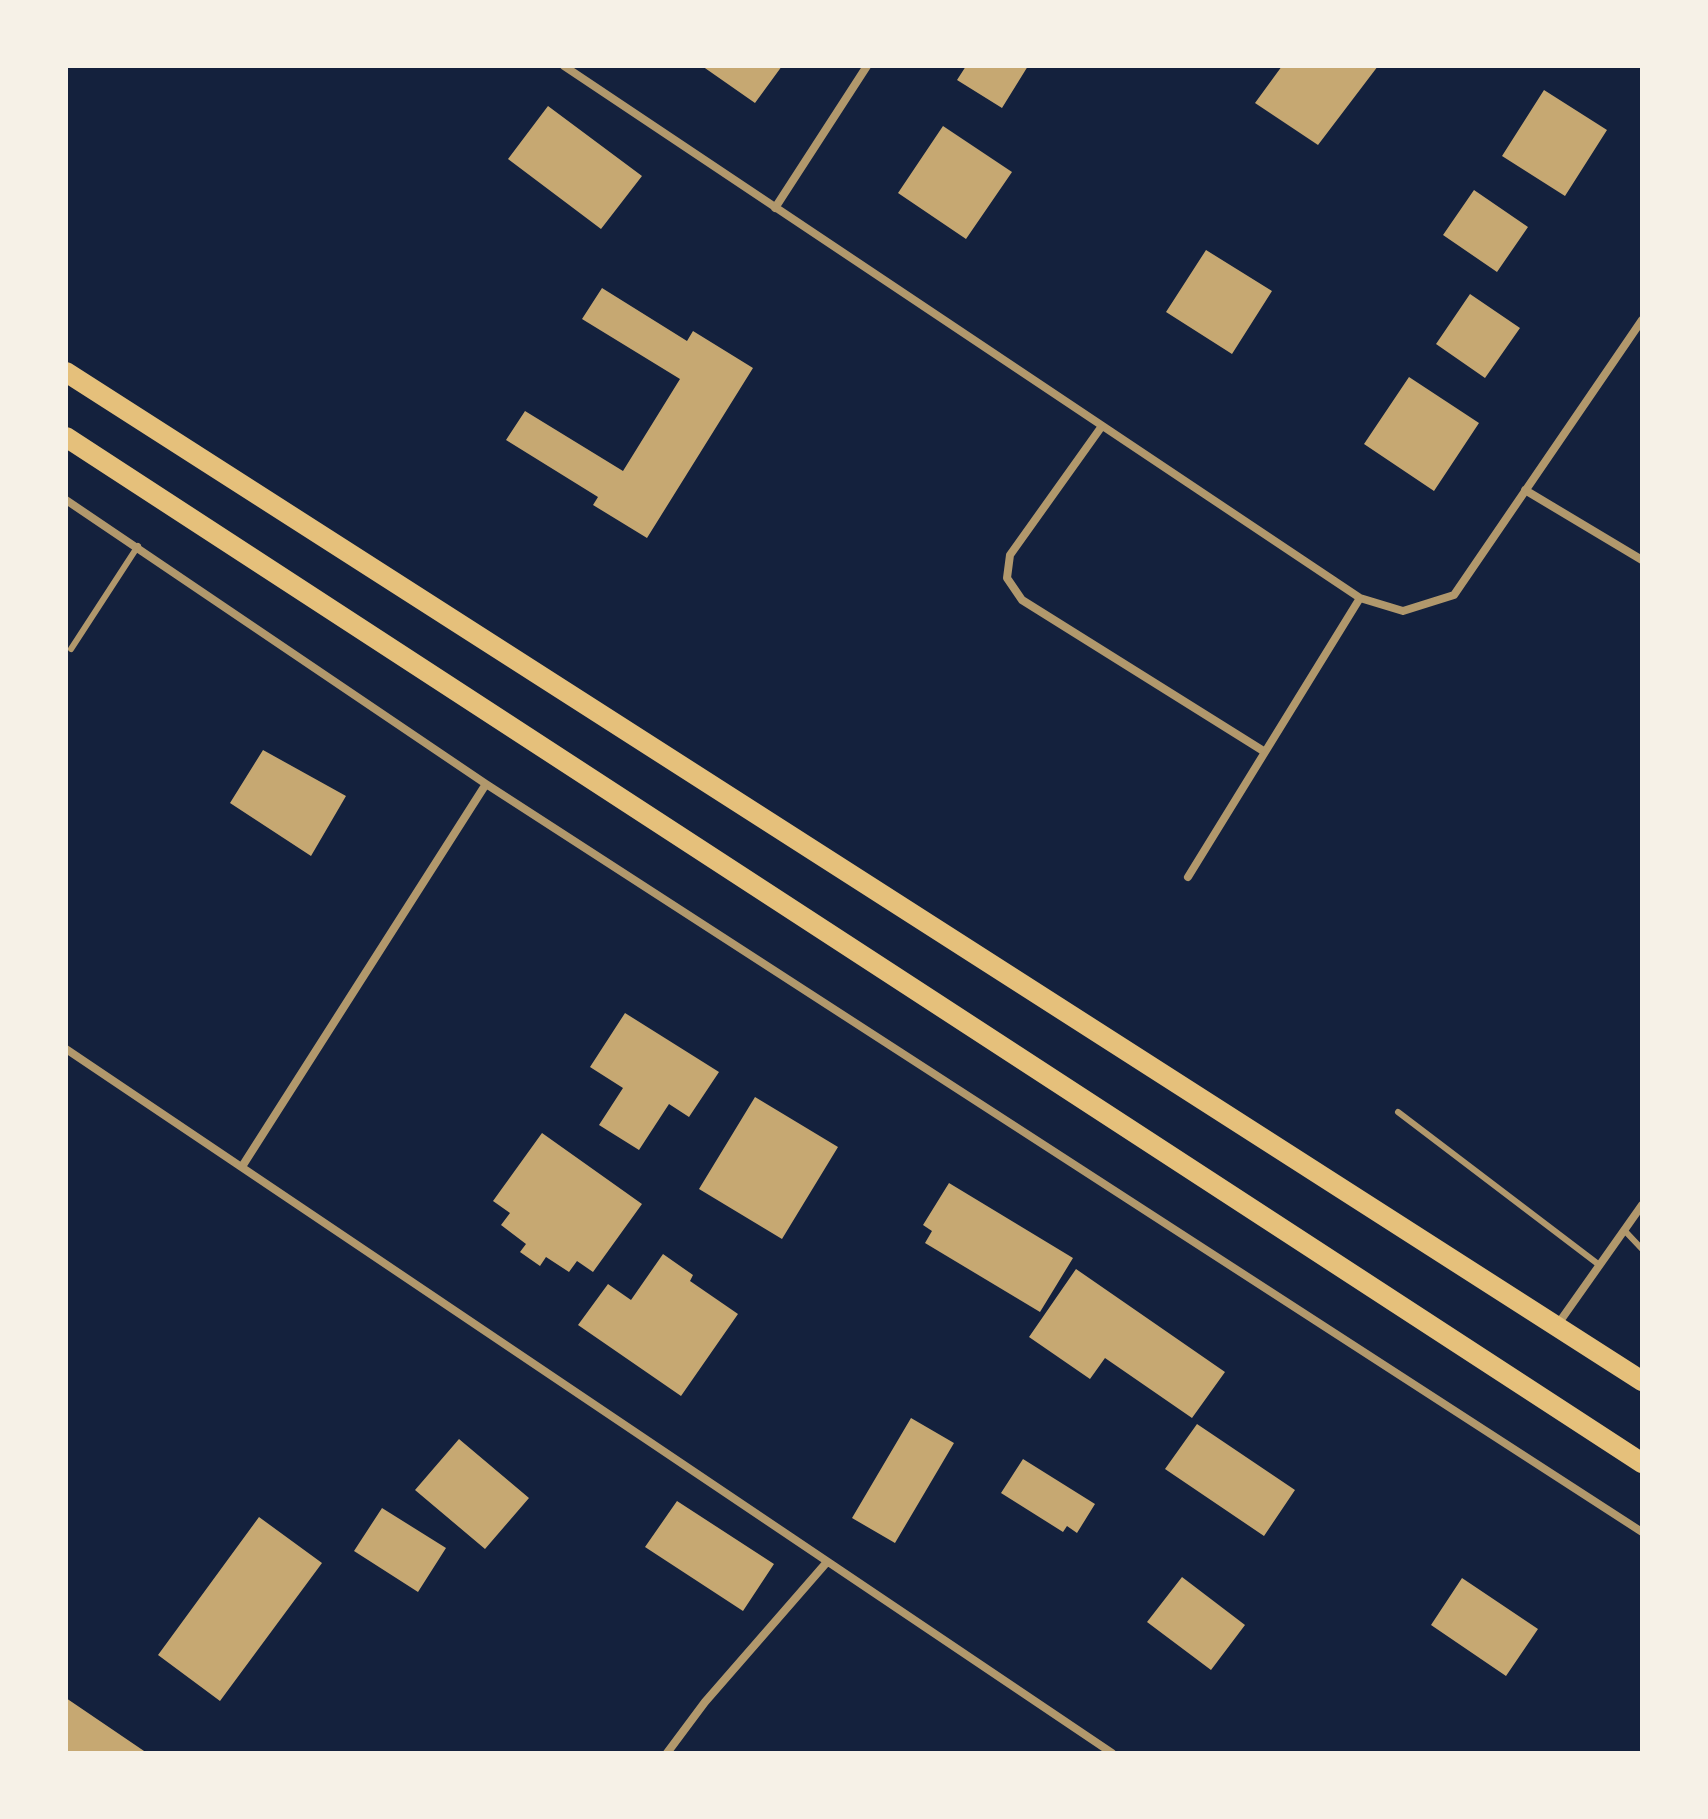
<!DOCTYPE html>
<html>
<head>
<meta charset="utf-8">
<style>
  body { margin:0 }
  #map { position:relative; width:1708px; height:1819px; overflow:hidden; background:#14213d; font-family:Roboto,sans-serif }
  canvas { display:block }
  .frame { position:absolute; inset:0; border:68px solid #f6f1e7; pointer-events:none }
</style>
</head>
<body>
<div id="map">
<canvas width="1708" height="1819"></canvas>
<div class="frame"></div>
</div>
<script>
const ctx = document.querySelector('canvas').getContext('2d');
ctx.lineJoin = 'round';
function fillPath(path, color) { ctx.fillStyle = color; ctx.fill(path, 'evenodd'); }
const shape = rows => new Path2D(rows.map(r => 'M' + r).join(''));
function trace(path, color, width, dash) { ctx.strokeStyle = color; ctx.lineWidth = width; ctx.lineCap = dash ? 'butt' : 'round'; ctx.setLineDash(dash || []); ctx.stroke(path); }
fillPath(shape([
  [702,66,782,66,755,103],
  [966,66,1028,66,1002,108,957,80],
  [1282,66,1378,66,1318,145,1255,103],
  [1544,90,1607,130,1565,196,1502,156],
  [548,106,642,176,601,229,508,159],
  [943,126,1012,172,966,239,898,193],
  [1474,190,1528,227,1497,272,1443,235],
  [1206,250,1272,291,1232,354,1166,312],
  [602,288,687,341,693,331,753,368,647,538,593,505,598,497,506,440,525,411,623,471,680,379,582,319],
  [1470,294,1520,328,1485,378,1436,344],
  [1409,377,1479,423,1434,491,1364,444],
  [263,750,346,796,311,856,230,803],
  [625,1013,719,1072,689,1117,669,1104,639,1150,599,1125,623,1088,590,1067],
  [755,1097,838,1147,782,1239,699,1189],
  [542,1133,642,1204,593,1272,577,1261,569,1272,546,1257,540,1266,520,1252,526,1244,501,1225,510,1213,493,1201],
  [949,1183,1073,1258,1040,1312,925,1243,932,1231,923,1225],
  [663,1254,693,1275,690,1281,738,1314,681,1396,578,1325,608,1284,631,1300],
  [1076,1269,1225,1372,1192,1418,1105,1358,1090,1379,1029,1337],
  [911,1418,954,1443,895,1543,852,1518],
  [1197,1424,1295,1490,1264,1536,1165,1469],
  [459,1439,529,1498,485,1549,415,1490],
  [1023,1459,1095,1504,1077,1533,1067,1526,1063,1532,1001,1493],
  [677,1501,774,1564,743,1611,645,1547],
  [382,1508,446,1548,418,1592,354,1551],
  [259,1517,322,1563,220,1701,158,1655],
  [1182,1577,1245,1625,1211,1670,1147,1622],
  [1462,1578,1538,1629,1506,1676,1431,1625],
  [66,1698,147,1753,66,1753]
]), '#c6a872');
trace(shape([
  [71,649,138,546],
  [1398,1112,1598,1264],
  [1625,1231,1642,1249]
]), '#b1986c', 6);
trace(shape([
  [564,66,1360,598,1403,611,1454,595,1642,320],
  [775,208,867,66],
  [1102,426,1010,555,1007,578,1022,600,1265,752],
  [1525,490,1642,560],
  [66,500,486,784,1642,1532],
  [1188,877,1360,598],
  [66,1049,1112,1753],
  [243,1165,486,784],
  [1558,1324,1642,1205],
  [667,1753,705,1702,827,1562]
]), '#b1986c', 8);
trace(shape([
  [66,372,1642,1381],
  [66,437,1642,1463]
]), '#e5c07b', 20);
</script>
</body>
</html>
